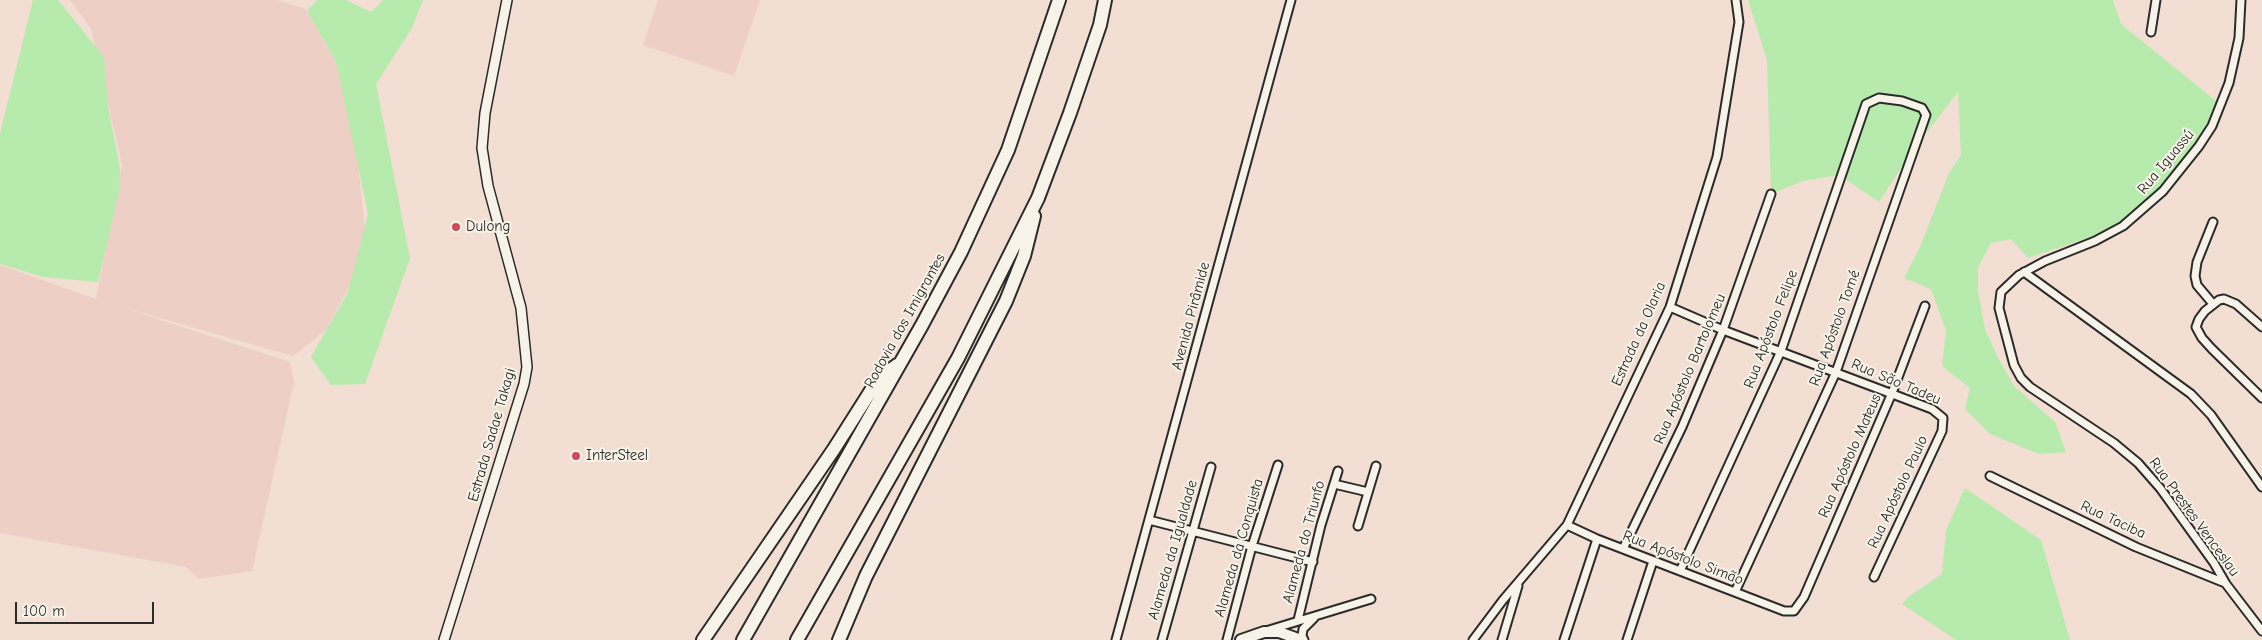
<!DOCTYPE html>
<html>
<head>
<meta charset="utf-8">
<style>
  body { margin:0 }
  #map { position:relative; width:2262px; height:640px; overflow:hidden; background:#f2ded3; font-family:"Comic Neue",sans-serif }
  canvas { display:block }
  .scale { position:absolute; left:15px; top:602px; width:139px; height:22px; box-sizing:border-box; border:2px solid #2b2b2b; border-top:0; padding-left:6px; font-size:15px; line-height:18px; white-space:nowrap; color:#2b2b2b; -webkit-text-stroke:4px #f7f3e8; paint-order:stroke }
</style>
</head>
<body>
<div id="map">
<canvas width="2262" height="640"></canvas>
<div class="scale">100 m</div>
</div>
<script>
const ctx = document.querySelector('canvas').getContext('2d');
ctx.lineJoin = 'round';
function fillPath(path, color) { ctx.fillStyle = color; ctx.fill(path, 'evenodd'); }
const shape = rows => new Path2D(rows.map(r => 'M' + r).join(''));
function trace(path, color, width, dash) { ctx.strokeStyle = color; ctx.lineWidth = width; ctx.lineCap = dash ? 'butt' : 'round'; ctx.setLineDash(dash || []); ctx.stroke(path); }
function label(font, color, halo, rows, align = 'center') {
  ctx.font = font + ' "Comic Neue",sans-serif'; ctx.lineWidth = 4; ctx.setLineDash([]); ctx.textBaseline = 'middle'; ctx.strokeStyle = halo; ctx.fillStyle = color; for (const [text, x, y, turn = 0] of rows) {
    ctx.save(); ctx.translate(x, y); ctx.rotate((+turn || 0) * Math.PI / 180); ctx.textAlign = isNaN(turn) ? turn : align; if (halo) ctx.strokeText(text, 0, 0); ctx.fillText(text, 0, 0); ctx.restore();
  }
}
fillPath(shape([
  [70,0,277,0,306,9,350,88,365,230,356,274,326,330,293,356,121,307,290,362,294,382,252,571,199,579,186,567,0,533,0,265,96,299,122,165,91,29],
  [658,0,760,0,734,76,643,45]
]), '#eecfc5');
fillPath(shape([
  [33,0,58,0,104,57,108,107,120,168,119,192,98,282,43,277,0,264,0,134],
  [317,0,346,0,371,12,383,0,423,0,412,28,376,84,410,258,365,384,331,385,311,357,348,292,368,214,336,62,307,11],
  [1748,0,2113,0,2121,24,2221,105,2187,161,2123,226,2028,258,2011,239,1991,243,1978,267,1978,291,1985,329,1997,356,2014,386,2055,422,2066,452,2039,454,1990,434,1965,409,1970,388,1942,366,1946,331,1931,289,1904,278,1920,247,1949,173,1961,155,1958,92,1910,154,1879,202,1839,175,1803,181,1771,194,1767,60],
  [1965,488,2041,540,2070,640,1956,640,1902,604,1908,597,1942,574,1946,530]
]), '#b7ebad');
const minor = shape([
  [2241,0,2239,38,2229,83,2212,126,2199,146,2163,191,2123,226,2095,241,2045,261,2019,275,2001,292,1999,308,2014,365,2021,378,2030,387,2114,443,2138,463,2160,488,2214,563,2226,584,2262,631],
  [2151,32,2156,0],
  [2213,222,2197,262,2195,276,2197,285,2213,304],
  [2024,272,2191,394,2211,415,2262,487],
  [1670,307,1723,330,1932,409,1943,418,1942,431,1874,577],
  [2262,327,2236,304,2224,299,2219,300,2205,311,2199,319,2196,327,2202,338,2212,349,2262,398],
  [1990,476,2136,547,2225,583],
  [1334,484,1368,492],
  [1149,520,1313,562],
  [1567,525,1597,539,1784,611,1794,611,1804,597,1892,393,1925,306],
  [1358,526,1376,466],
  [1623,549,1682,427,1723,330,1771,194],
  [1680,571,1781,351,1866,104,1879,98,1902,101,1922,108,1926,115,1836,372,1735,592],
  [1298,620,1321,525,1338,471],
  [1269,630,1371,599],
  [1116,640,1291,0],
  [1162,640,1211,467],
  [1227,640,1252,546,1278,465],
  [1304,640,1302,636,1303,629,1314,618],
  [1473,640,1503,600,1567,525,1670,307,1717,157,1739,22,1736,0],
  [1502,640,1518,586],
  [1564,640,1597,539],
  [1627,640,1653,561]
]);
const tertiary = shape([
  [444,640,524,384,527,367,521,308,488,186,482,148,485,113,507,0]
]);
const secondary = shape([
  [1241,640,1264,632,1279,632,1301,640]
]);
const motorway = shape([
  [703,640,834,449,879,378,897,365],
  [743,640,922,325,961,252,1008,150,1059,0],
  [797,640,958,358,1038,198,1070,113,1100,25,1105,0],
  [839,640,866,576,1006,301,1024,256,1034,216]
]);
trace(minor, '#2b2b2b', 11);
trace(tertiary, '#2b2b2b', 12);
trace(secondary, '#2b2b2b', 14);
trace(motorway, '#2b2b2b', 16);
trace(minor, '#f7f3e8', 7);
trace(tertiary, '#f7f3e8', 9);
trace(secondary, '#f7f3e8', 10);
trace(motorway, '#f7f3e8', 12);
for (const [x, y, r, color] of [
  [456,227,5,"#d1495b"],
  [576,456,5,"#d1495b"]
]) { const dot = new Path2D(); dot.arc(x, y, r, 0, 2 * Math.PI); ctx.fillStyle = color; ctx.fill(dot); trace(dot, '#f7f3e8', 2); }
label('15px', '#2b2b2b', '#f7f3e8', [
  ["Rua Iguassú",2166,162,-50],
  ["Avenida Pirâmide",1191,316,-75],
  ["Rodovia dos Imigrantes",905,321,-61],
  ["Rua Apóstolo Tomé",1835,328,-70],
  ["Rua Apóstolo Felipe",1771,329,-69],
  ["Estrada da Olaria",1639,334,-66],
  ["Rua Apóstolo Bartolomeu",1690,369,-67],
  ["Rua São Tadeu",1896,382,23],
  ["Estrada Sadae Takagi",492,435,-74],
  ["Rua Apóstolo Mateus",1850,456,-66],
  ["Rua Apóstolo Paulo",1898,492,-65],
  ["Rua Prestes Venceslau",2194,517,54],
  ["Rua Taciba",2113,520,25],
  ["Alameda do Triunfo",1304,542,-75],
  ["Alameda da Conquista",1239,548,-74],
  ["Alameda da Igualdade",1173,550,-74],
  ["Rua Apóstolo Simão",1683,558,21]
]);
label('15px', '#2b2b2b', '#f7f3e8', [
  ["Dulong",466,227],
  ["InterSteel",586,456]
], 'left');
</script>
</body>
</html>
